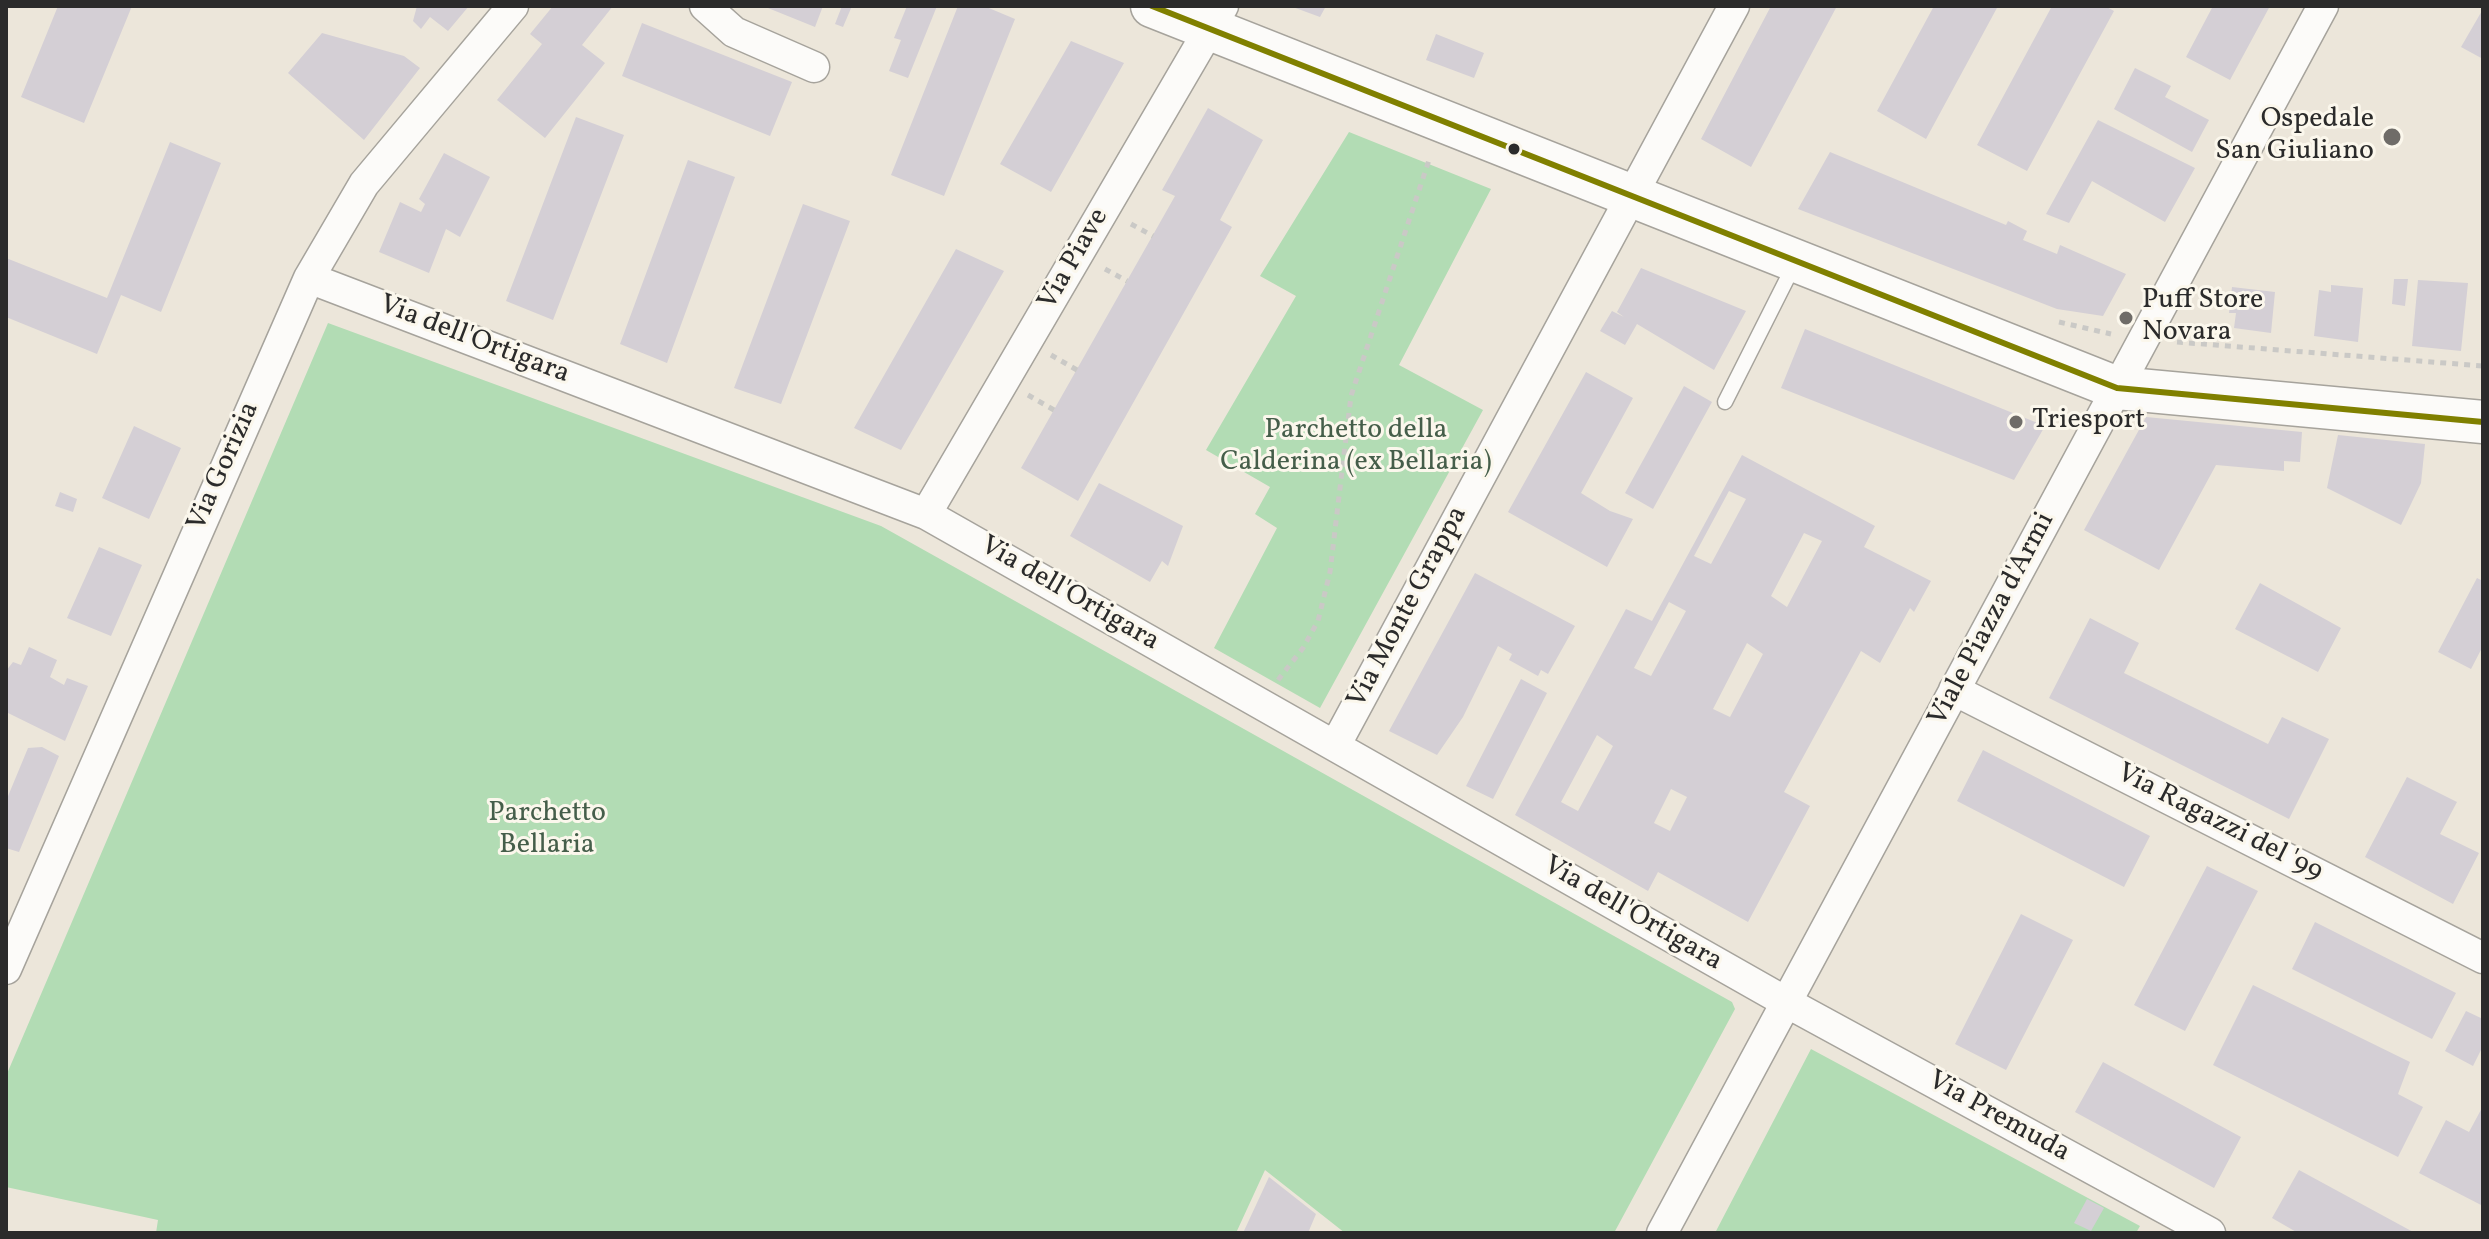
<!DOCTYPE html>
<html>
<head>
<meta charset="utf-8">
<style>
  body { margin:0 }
  #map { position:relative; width:2489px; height:1239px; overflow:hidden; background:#ece6da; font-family:Vollkorn,serif }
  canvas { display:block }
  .frame { position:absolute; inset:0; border:8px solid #2b2b2b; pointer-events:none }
</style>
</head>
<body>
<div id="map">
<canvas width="2489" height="1239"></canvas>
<div class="frame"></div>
</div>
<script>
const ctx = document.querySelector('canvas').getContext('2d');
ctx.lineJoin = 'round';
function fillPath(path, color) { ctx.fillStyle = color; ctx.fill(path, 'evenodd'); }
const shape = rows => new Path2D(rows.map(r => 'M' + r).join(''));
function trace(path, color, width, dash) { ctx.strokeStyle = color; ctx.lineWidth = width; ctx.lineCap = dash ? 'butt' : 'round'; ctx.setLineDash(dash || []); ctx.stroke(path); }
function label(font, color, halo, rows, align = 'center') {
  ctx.font = font + ' Vollkorn,serif'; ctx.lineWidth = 6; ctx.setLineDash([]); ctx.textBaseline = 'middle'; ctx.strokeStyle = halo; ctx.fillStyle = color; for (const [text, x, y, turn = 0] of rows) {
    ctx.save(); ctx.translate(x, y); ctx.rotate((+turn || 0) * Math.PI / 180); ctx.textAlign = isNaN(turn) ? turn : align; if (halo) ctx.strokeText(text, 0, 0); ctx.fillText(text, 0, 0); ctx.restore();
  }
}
fillPath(shape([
  [1349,132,1491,189,1399,365,1483,410,1320,708,1214,648,1277,528,1255,514,1270,487,1206,450,1296,296,1260,276],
  [328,323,881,526,1732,1002,1735,1009,1614,1233,1345,1233,1265,1170,1236,1233,156,1233,158,1220,6,1187,6,1076],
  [1811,1049,2140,1226,2136,1233,1715,1233]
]), '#b2dcb4');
fillPath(shape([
  [58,6,132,6,84,123,21,97],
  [417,6,469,6,448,31,430,17,421,29,413,21],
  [553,6,613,6,582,45,605,63,545,138,497,100,542,44,530,34],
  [763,6,823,6,815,27],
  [842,6,852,6,843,27,835,24],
  [907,6,937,6,908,78,889,71,901,40,894,38],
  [958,6,984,6,1015,19,944,196,891,175],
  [1290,6,1326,6,1320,17],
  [1771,6,1837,6,1751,167,1701,139],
  [1934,6,1998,6,1926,139,1877,111],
  [2052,6,2105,6,2114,11,2027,171,1977,145],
  [2213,6,2270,6,2230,80,2186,57],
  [2483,9,2483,59,2461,47],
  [642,23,792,82,770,136,622,76],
  [322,33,404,56,420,68,364,140,288,73],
  [1436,34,1484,53,1474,78,1426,60],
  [1071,41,1124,63,1051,192,1000,164],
  [2135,68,2171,86,2165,97,2209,120,2192,152,2114,109],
  [1208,108,1263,140,1220,220,1232,227,1078,501,1021,468,1175,196,1162,190],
  [576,117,624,135,553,320,506,301],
  [2098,120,2195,168,2165,222,2092,181,2069,223,2046,214],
  [170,142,221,163,161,312,121,295,97,354,6,317,6,258,107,298],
  [1830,152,2006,225,2008,221,2027,231,2023,240,2057,254,2060,245,2126,274,2103,316,2057,309,1798,209],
  [444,153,490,177,460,237,446,229,429,273,379,252,400,202,421,212,425,204,419,199],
  [688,160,735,177,667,363,620,344],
  [803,204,850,221,781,404,734,388],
  [956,249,1004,271,901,450,854,428],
  [1641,268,1746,311,1714,370,1637,324,1625,345,1600,331,1612,311,1624,317,1617,312],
  [2394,279,2408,279,2405,306,2392,304],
  [2418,280,2468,283,2461,351,2412,346],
  [2331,285,2363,288,2358,342,2314,336,2319,290,2331,292],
  [2232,287,2275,292,2271,333,2234,328,2236,313,2229,313],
  [1805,329,2045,426,2014,480,1781,388],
  [1586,372,1633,398,1581,493,1610,511,1633,519,1607,567,1508,512],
  [1684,386,1712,402,1653,509,1625,493],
  [2146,417,2302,432,2300,462,2284,461,2284,471,2216,465,2159,570,2084,530],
  [134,426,181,448,149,519,102,498],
  [2338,435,2425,444,2421,483,2401,525,2327,488],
  [1742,455,1875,526,1864,547,1931,581,1914,612,1910,608,1880,663,1861,651,1784,792,1810,806,1748,922,1658,872,1648,891,1515,815,1626,609,1652,621],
  [1729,491,1746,499,1711,564,1694,556],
  [1804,533,1822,541,1787,607,1771,596],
  [1669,602,1686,611,1651,676,1634,668],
  [1747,643,1763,654,1730,717,1713,709],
  [1597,735,1613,746,1578,811,1561,802],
  [1671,789,1687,797,1670,831,1654,823],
  [1099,483,1183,526,1168,566,1162,561,1150,582,1070,536],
  [60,492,77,499,73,512,55,506],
  [99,547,142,565,111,636,67,618],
  [1475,573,1575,626,1548,674,1541,670,1538,676,1509,660,1512,654,1498,646,1463,717,1437,755,1389,731],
  [2477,578,2483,581,2483,646,2471,669,2438,652],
  [2260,583,2341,628,2318,672,2235,629],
  [2090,618,2139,643,2124,673,2268,744,2282,717,2329,739,2289,819,2049,698],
  [29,647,57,660,50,677,64,685,67,678,88,686,65,741,6,712,6,671,13,662,21,665],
  [1521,679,1547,693,1493,799,1466,786],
  [42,747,59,756,19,852,6,848,6,801,28,748],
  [1983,750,2150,836,2124,887,1957,801],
  [2407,777,2457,802,2440,834,2479,853,2453,904,2365,857],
  [2207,866,2258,891,2185,1031,2134,1005],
  [2021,914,2073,940,2006,1070,1955,1044],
  [2315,922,2456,993,2432,1039,2292,969],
  [2253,985,2410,1062,2398,1094,2423,1107,2398,1157,2213,1065],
  [2466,1011,2483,1019,2483,1046,2473,1066,2445,1051],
  [2103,1062,2241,1137,2214,1188,2075,1112],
  [2483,1106,2483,1206,2419,1173,2446,1120,2469,1132],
  [2299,1170,2415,1233,2298,1233,2272,1218],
  [1269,1177,1316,1214,1308,1233,1243,1233],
  [2087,1199,2104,1208,2091,1231,2074,1223]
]), '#d4cfd5');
const lane = shape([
  [1725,402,1794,265]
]);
const street = shape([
  [705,6,734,32,814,67],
  [309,278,926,514,1786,1002,2210,1233],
  [926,514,1223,6],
  [1954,690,2483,958],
  [1335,746,1734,6],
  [6,969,309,278,364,184,513,6],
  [1662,1233,2323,6]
]);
const secondary = shape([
  [1152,6,2117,388,2483,422]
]);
trace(lane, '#a6a39c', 17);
trace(street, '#a6a39c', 33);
trace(secondary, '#a6a39c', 45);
trace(shape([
  [1131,224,1153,236],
  [1105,269,1127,281],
  [2059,322,2111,334],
  [2177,342,2483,366],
  [1051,355,1077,370],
  [1028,395,1054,410],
  [1278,680,1303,648,1318,621,1330,572,1351,396,1430,157]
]), '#cac9c6', 5, [6, 6]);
trace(lane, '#fcfbf9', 14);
trace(street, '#fcfbf9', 30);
trace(secondary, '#fcfbf9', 42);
trace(shape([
  [1152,6,2117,388,2483,422]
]), '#808000', 6);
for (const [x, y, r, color] of [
  [2392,137,10,"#6f6c68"],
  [1514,149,7,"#2b2b2b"],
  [2126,318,8,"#6f6c68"],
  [2016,422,8,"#6f6c68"]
]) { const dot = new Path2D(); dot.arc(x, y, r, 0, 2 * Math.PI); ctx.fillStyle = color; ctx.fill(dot); trace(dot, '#fbf7ec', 3); }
label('28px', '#2b2b2b', '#fbf7ec', [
  ["Ospedale",2374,121,"right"],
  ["San Giuliano",2374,153,"right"],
  ["Puff Store",2142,302],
  ["Novara",2142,334],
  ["Triesport",2032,422]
], 'left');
label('28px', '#2b2b2b', '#fbf7ec', [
  ["Via Piave",1075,260,-60],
  ["Via dell'Ortigara",474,341,21],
  ["Via Gorizia",225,467,-66],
  ["Via dell'Ortigara",1069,595,30],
  ["Via Monte Grappa",1409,608,-62],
  ["Viale Piazza d'Armi",1993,620,-62],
  ["Via Ragazzi del '99",2219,824,27],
  ["Via dell'Ortigara",1632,915,30],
  ["Via Premuda",1998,1118,29]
]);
label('28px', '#455e4a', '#fbf7ec', [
  ["Parchetto della",1356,432],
  ["Calderina (ex Bellaria)",1356,464],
  ["Parchetto",547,815],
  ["Bellaria",547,847]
]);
</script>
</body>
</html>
